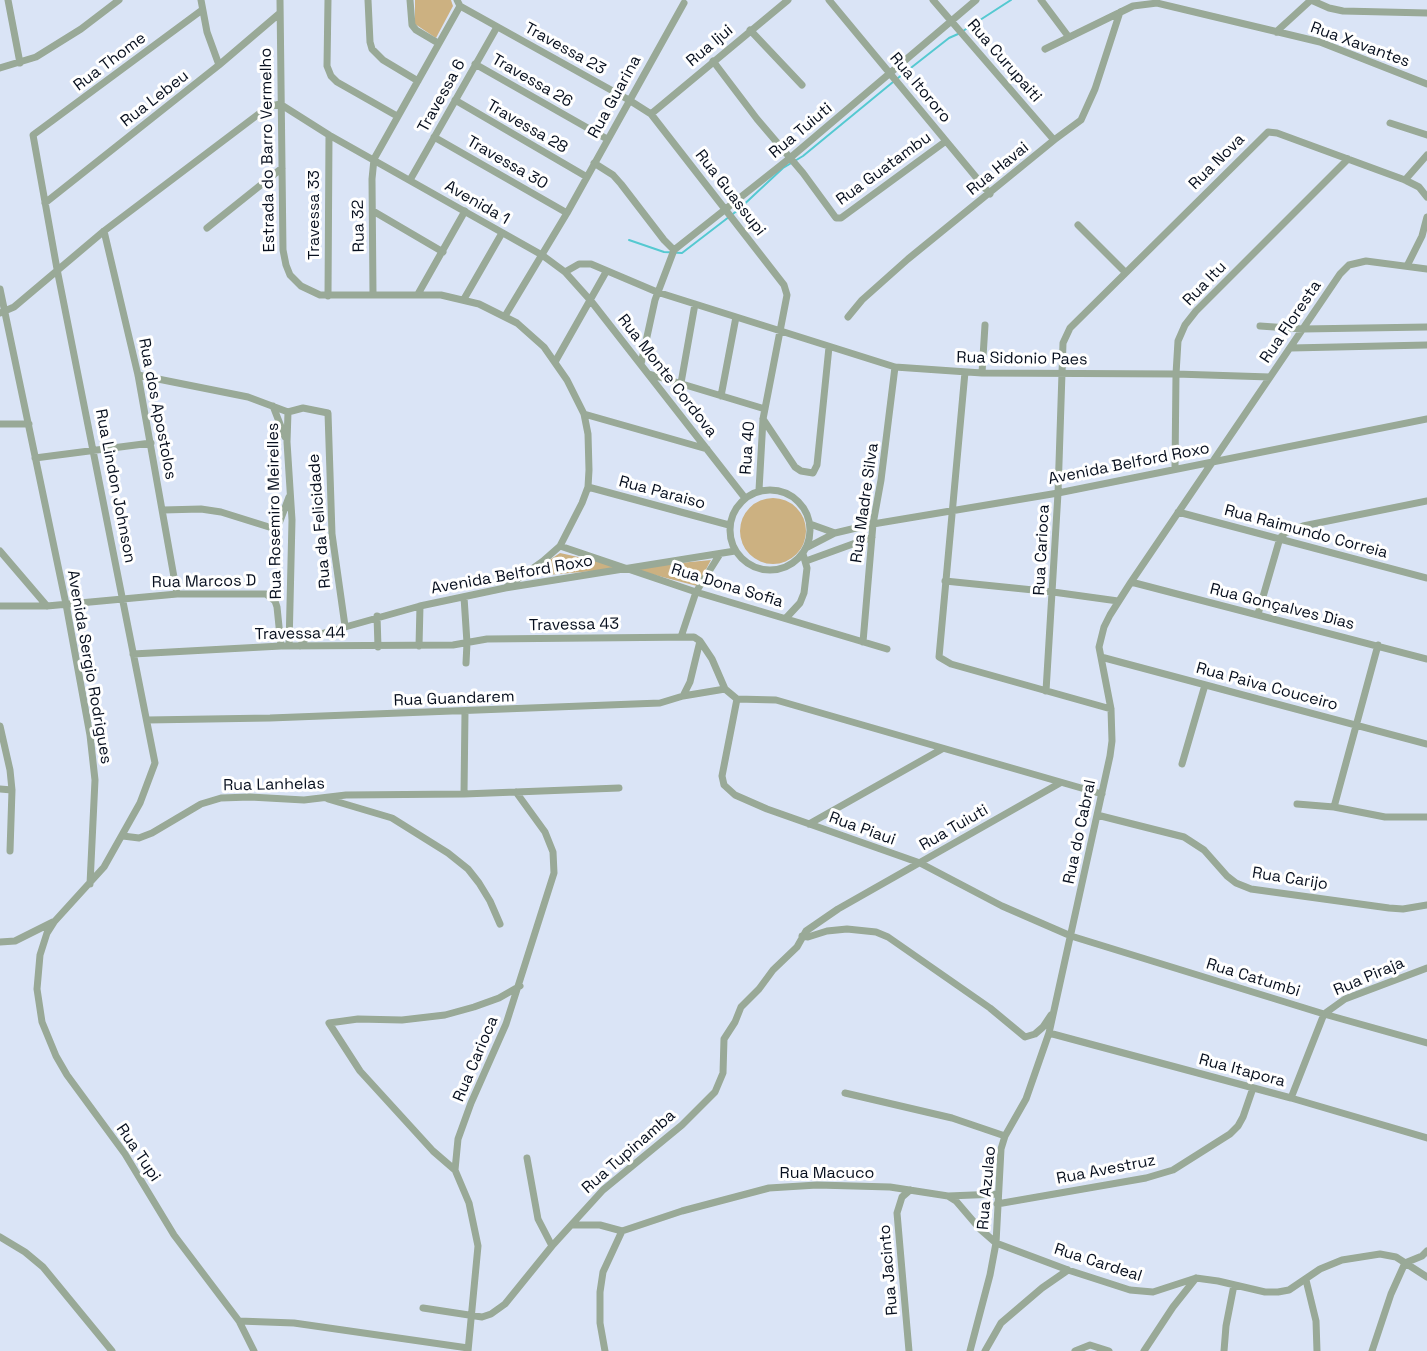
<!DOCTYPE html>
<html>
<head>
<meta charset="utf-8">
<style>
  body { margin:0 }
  canvas { display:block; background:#dae4f6 }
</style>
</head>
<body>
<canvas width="1427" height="1351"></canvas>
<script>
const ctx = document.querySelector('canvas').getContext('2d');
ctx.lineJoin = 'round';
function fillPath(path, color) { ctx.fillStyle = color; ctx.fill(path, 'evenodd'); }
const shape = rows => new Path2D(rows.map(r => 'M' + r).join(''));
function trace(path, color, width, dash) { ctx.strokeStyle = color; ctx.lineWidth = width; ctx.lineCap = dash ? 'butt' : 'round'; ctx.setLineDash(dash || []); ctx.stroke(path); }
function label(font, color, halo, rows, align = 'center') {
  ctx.font = font + ' "Space Grotesk",sans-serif'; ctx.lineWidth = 6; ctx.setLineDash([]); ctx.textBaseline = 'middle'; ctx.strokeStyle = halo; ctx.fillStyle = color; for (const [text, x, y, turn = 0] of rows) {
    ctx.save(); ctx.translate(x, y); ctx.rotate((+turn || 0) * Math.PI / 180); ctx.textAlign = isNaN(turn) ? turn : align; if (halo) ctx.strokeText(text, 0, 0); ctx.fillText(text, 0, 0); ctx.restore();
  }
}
fillPath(shape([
  [415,0,451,0,453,6,436,38,415,24],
  '740 531a33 33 0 1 1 66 0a33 33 0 1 1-66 0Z',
  [560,553,628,568,711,560,697,586,628,568,524,577]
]), '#ccb181');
trace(shape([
  [963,31,1011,0],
  [898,78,949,38,958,34],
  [629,240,664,252,682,253,738,210,783,168,803,156,893,82]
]), '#55c9d1', 2);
trace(shape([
  [8,0,20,63],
  [201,0,207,32,219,65],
  [280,0,283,250,286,265,290,275,301,286,320,295,441,295,479,304,517,323,544,347,567,380,584,414,588,434,589,470,588,487,582,503,560,546,543,561,505,588],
  [328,0,327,66,331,76,337,82,397,116],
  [368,0,370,42,372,49,383,60,418,81],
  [410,0,412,25,416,30,438,43],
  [457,0,460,6,629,100,651,114,784,285,787,295,763,419,759,490],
  [829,0,990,194],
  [933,0,1054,140],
  [1041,0,1068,36],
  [1311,0,1329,8,1343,11,1427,13],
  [202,10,33,135,57,269,155,763,140,803,104,867,54,922,47,933,40,955,37,989,42,1022,56,1056,67,1075,125,1154,174,1235,239,1321,254,1351],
  [750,30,802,85],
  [1276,32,1311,0],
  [1045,49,1133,6,1157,3,1320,42,1427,84],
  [713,61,757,119,803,173,836,218,841,218,946,141],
  [475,64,607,139],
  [0,68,36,57,81,29,119,0],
  [455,100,587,177],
  [280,104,329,135,542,255,565,272,591,301,745,498],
  [651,114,788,0],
  [1390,123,1427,135],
  [434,137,567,213],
  [594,163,613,175,621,184,664,240,674,250],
  [410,180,497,27],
  [1405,180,1427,155],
  [45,203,219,65,280,13],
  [373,211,443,252],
  [1078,225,1125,272],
  [207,228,282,168],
  [104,231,138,375,177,594],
  [1407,266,1422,236,1427,217],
  [565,272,579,264,591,264,657,292,895,367,982,373,1176,374,1270,377],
  [0,289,66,604,90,735,95,780,90,884],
  [373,294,372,179,374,159,460,6],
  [418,294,465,211],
  [328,296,329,135],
  [464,299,502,233],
  [0,313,14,307,104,231,260,113,272,106,280,104],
  [505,316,567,213,684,3],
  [848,317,862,300,908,259,1054,140,1081,120,1095,89,1120,12],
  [1260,326,1303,329,1427,327],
  [1291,348,1427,345],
  [555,362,606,272],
  [641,364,655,300,674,250,790,158,976,0],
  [965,372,939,657,951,664,1111,709],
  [982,373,985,325],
  [649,374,765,409],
  [138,375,248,397,288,412,303,408,328,413,332,534,345,626],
  [681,383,695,304],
  [721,396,736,317],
  [273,406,285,437],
  [288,412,287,442,292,520,289,646],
  [584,414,707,449],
  [763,419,795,467,801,471,813,473,817,465,829,347],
  [0,424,29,424],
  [35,458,151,443],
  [1175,468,1176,374,1178,341,1185,325,1196,311,1348,159],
  [588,487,729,525],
  '730 530a40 40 0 1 1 80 0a40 40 0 1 1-80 0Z',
  [163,510,201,509,221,512,269,527,276,525,280,521,289,497],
  [1178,512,1427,578],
  [810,524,835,533],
  [560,546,696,592,887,649],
  [806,548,835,533,873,524,1058,493,1427,419],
  [0,551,47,606],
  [806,561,872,537],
  [945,581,1053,592,1118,601],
  [1131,582,1427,659],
  [464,597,467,643,466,663],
  [0,606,47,606,177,594,266,594,275,601,277,607,281,646],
  [1258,614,1280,538,1285,533,1303,526,1427,501],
  [377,616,378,647],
  [786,618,800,603,804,593,807,568,803,554],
  [681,637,696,592,720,554],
  [700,641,712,659,725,689,737,699,722,776,724,785,735,795,767,809,920,863,1002,906,1071,936,1324,1014,1427,1043],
  [863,642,873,524,881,480,895,367],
  [300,646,306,638,420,606,505,588,735,551],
  [419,646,420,606],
  [133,654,281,646,453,645,487,639,694,637,700,641,690,682,683,696,660,703,270,718,147,720],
  [1101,657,1427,744],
  [1046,691,1058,493,1063,343,1070,328,1268,132,1277,133,1405,180,1419,187,1427,197],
  [683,696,725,689],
  [737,699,776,700,1102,794],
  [0,726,10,770,12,790,10,851],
  [1182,764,1205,685],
  [0,789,12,790],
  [464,794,465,712],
  [328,799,392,818,448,853,468,869,479,883,490,901,500,924],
  [1297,804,1334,807,1385,817,1427,817],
  [1334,807,1378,645],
  [1097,815,1184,837,1204,850,1227,876,1236,883,1251,889,1389,908,1403,909,1427,905],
  [809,824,942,749],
  [123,836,139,838,152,833,201,804,221,798,250,797,304,800,346,795,464,794,619,788],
  [802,936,808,937,827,931,847,929,876,932,888,937,990,1008,1025,1037,1035,1034,1043,1027,1051,1015],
  [0,942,15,941,53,922],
  [1049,1033,1291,1098,1427,1138],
  [845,1093,952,1118,1005,1136],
  [1291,1098,1324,1014,1345,999,1427,968],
  [527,1158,538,1219,552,1246],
  [455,1170,433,1151,360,1071,329,1023,358,1019,402,1020,445,1015,474,1007,499,998,520,986],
  [948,1196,998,1194],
  [997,1204,1146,1178,1173,1170,1230,1134,1238,1126,1243,1117,1253,1088],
  [572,1225,600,1225,622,1231,682,1211,769,1188,817,1185,890,1187,948,1196,956,1201,980,1229,996,1243,1068,1270,1130,1290,1153,1292,1196,1278,1218,1281,1265,1292,1278,1292,1289,1290,1320,1269,1342,1260,1380,1254,1396,1257,1427,1277],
  [0,1237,25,1252,43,1267,112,1351],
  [1306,1280,1316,1321,1317,1351],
  [423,1308,482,1317,491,1314,505,1304,552,1246,603,1190,682,1125,715,1092,723,1073,724,1039,735,1022,741,1007,759,989,773,970,797,947,806,931,838,909,1060,783],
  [239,1321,294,1323,468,1348],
  [468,1351,478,1246,469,1203,455,1170,458,1139,471,1103,506,1024,554,873,553,852,545,832,516,792],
  [605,1351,600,1323,600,1292,603,1272,622,1231],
  [909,1351,897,1213,902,1197,910,1190],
  [970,1351,990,1275,996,1243,1001,1149,1005,1136,1026,1099,1049,1033,1110,756,1112,741,1111,709,1099,647,1104,627,1110,615,1131,582,1340,274,1349,265,1366,261,1427,269],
  [985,1351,1001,1323,1042,1288,1068,1270],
  [1075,1351,1090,1345,1109,1351],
  [1144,1351,1173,1307,1196,1278],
  [1224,1351,1226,1326,1234,1285],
  [1372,1351,1391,1294,1405,1263,1422,1256,1427,1251]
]), '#99a997', 7);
label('16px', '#070f1e', '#fff', [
  ["Rua Xavantes",1360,45,20],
  ["Rua Ijui",710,46,-40],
  ["Travessa 23",565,49,29],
  ["Rua Curupaiti",1004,61,49],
  ["Rua Thome",110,62,-37],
  ["Travessa 26",532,81,30],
  ["Rua Itororo",920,88,50],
  ["Travessa 6",442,96,-61],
  ["Rua Guarina",615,97,-61],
  ["Rua Lebeu",155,99,-38],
  ["Travessa 28",527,127,30],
  ["Rua Tuiuti",801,131,-40],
  ["Estrada do Barro Vermelho",268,150,-91],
  ["Rua Nova",1217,162,-45],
  ["Travessa 30",507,163,30],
  ["Rua Guatambu",884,169,-36],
  ["Rua Havai",998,169,-39],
  ["Rua Guassupi",730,193,52],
  ["Avenida 1",477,203,30],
  ["Travessa 33",315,215,-90],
  ["Rua 32",359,226,-91],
  ["Rua Itu",1205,284,-46],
  ["Rua Floresta",1291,322,-56],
  ["Rua Sidonio Paes",1022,359,1],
  ["Rua Monte Cordova",667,376,52],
  ["Rua dos Apostolos",157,409,79],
  ["Rua 40",748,448,-86],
  ["Avenida Belford Roxo",1129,464,-11],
  ["Rua Lindon Johnson",115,486,79],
  ["Rua Paraiso",662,493,15],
  ["Rua Madre Silva",865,503,-82],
  ["Rua Rosemiro Meirelles",275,511,-91],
  ["Rua da Felicidade",320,521,-95],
  ["Rua Raimundo Correia",1306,532,15],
  ["Rua Carioca",1042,550,-87],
  ["Avenida Belford Roxo",512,575,-10],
  ["Rua Marcos D",204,582,-1],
  ["Rua Dona Sofia",727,586,17],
  ["Rua Gonçalves Dias",1282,607,14],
  ["Travessa 43",574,625,-1],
  ["Travessa 44",300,634,-1],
  ["Avenida Sergio Rodrigues",89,667,80],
  ["Rua Paiva Couceiro",1267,687,15],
  ["Rua Guandarem",454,699,-2],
  ["Rua Lanhelas",274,785,-1],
  ["Rua Tuiuti",954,828,-30],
  ["Rua Piaui",862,829,20],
  ["Rua do Cabral",1080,832,-78],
  ["Rua Carijo",1290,879,9],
  ["Rua Piraja",1369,977,-23],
  ["Rua Catumbi",1253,978,17],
  ["Rua Carioca",476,1059,-67],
  ["Rua Itapora",1242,1071,15],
  ["Rua Tupinamba",629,1152,-41],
  ["Rua Tupi",138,1153,56],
  ["Rua Avestruz",1106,1170,-11],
  ["Rua Macuco",827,1174],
  ["Rua Azulao",987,1188,-85],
  ["Rua Cardeal",1098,1263,18],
  ["Rua Jacinto",889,1270,-95]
]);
</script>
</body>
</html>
